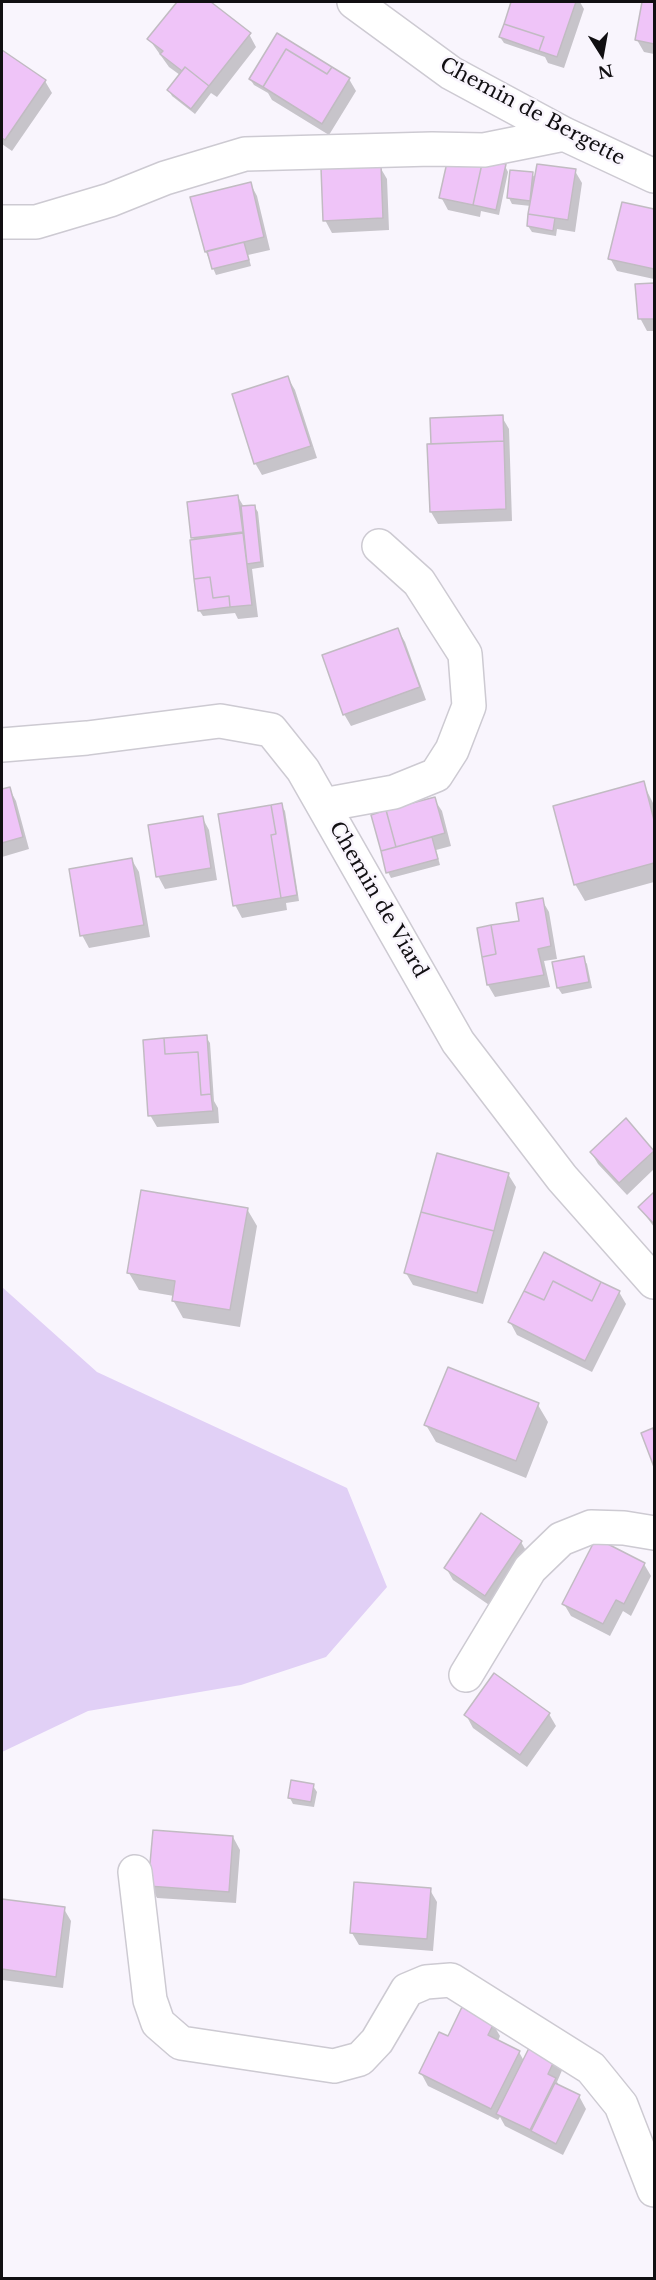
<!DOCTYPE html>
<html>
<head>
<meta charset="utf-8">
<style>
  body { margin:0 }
  #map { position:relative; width:656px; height:2280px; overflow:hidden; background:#f9f5fd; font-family:"Libre Baskerville",serif }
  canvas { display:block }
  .frame { position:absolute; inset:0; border:3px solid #110f12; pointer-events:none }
  .north { position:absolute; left:572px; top:24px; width:60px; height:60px; -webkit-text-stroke:4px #f9f5fd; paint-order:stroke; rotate:169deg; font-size:16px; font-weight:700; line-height:24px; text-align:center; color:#110f12 }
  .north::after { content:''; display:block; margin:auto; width:21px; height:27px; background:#110f12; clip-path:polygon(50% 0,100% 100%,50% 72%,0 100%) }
</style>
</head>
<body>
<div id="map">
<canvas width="656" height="2280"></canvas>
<div class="frame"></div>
<div class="north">N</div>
</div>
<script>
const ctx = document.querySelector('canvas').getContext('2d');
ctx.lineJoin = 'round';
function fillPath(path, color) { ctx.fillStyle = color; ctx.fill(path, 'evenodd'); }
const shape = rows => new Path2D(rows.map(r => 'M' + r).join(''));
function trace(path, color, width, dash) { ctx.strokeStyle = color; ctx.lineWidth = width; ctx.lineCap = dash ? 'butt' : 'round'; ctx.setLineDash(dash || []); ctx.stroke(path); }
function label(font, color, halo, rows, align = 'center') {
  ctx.font = font + ' "Libre Baskerville",serif'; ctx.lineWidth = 5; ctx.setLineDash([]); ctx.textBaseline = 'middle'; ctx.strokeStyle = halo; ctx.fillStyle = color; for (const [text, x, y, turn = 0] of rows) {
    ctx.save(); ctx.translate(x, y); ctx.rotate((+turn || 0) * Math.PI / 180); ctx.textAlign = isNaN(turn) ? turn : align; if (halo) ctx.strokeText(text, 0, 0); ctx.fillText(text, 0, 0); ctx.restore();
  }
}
fillPath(shape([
  [2,1287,97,1372,347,1488,387,1587,326,1657,241,1685,88,1711,2,1752]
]), '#e1d0f6');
fillPath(shape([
  [178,2,208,2,249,34,256,47,217,97,211,93,195,114,172,96,169,90,180,75,169,67,149,39],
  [513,2,580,2,584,9,564,68,548,63,545,57,504,43,500,37],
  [643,2,654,2,654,54,644,52,637,40],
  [2,52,45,81,52,93,12,151,2,144],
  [250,79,349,79,356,91,329,135,272,100,268,93,254,85],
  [505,166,508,172,499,215,481,211,480,217,448,210,441,197],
  [380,167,387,179,389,230,332,233,325,220],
  [575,171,582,183,575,232,557,229,556,236,532,232,528,226,531,206,512,204,509,198,532,174,536,179],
  [250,183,257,196,270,250,248,255,251,266,216,275,206,252,192,198],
  [623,203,654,211,654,279,617,271,610,258],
  [654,285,654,331,647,331,640,318,637,286],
  [288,378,295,390,317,458,262,475,255,463],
  [502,417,509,429,512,521,438,524,431,512],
  [238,497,244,507,254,506,258,512,264,567,252,569,258,617,238,619,235,613,203,616,199,610,194,541,188,503],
  [398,630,405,642,426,700,351,726,344,714],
  [643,783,654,805,654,882,585,901,575,884],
  [9,788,16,801,29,849,2,857,2,790],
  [434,799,442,811,451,846,436,850,440,865,391,878,388,872,373,816],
  [281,805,285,811,299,901,286,903,287,910,242,918,235,905],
  [202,817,209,830,217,880,165,889,158,876],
  [132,860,139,872,150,937,89,948,82,935],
  [542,900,549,912,557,959,544,961,550,987,495,997,488,985,521,922],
  [583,958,587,964,592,988,562,994,558,988,553,963],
  [206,1037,210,1043,214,1101,218,1108,219,1123,157,1127,150,1115],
  [654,1151,654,1169,627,1195,598,1164,591,1152],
  [508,1174,516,1187,483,1304,413,1285,406,1273],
  [654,1194,654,1227,640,1208],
  [247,1209,257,1226,240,1327,183,1318,173,1300,174,1296,139,1290,129,1273],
  [619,1292,626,1304,592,1372,517,1335,510,1322],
  [538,1405,548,1422,526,1478,436,1442,426,1425],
  [654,1429,654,1463,643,1434],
  [481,1515,521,1542,528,1554,492,1607,453,1580,446,1568],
  [644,1564,651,1576,631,1616,623,1611,610,1636,571,1616,564,1604],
  [549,1714,556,1726,527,1767,473,1728,466,1715],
  [313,1786,317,1792,314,1807,293,1804,290,1798],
  [233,1837,240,1850,236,1903,157,1898,150,1885],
  [430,1890,437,1902,433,1951,359,1945,352,1933],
  [2,1901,64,1909,71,1921,63,1988,2,1980],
  [493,2024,500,2036,498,2041,519,2052,524,2061,532,2044,563,2068,557,2082,560,2087,579,2096,586,2109,563,2155,505,2126,500,2117,498,2120,428,2086,421,2073,449,2038]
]), '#0003');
const building = shape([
  [177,2,211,2,251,33,209,86,185,67,182,71,160,54,163,51,147,39,177,2],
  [511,2,576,2,557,57,539,51,544,37,504,24,511,2],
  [642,2,654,2,654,44,635,40,642,2],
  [504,24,544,37,539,51,499,37,504,24],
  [277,33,332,67,327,74,286,49,263,87,249,79,277,33],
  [286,49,327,74,332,67,350,78,322,124,263,87,286,49],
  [2,50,46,80,5,140,2,138,2,50],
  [185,67,209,86,191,109,167,90,185,67],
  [448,158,483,159,473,205,439,198,448,158],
  [483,159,506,164,496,210,473,205,483,159],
  [537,164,576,169,568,220,528,214,537,164],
  [381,165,383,218,323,221,321,168,381,165],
  [510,170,533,172,530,201,507,198,510,170],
  [251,182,264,237,205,252,190,197,251,182],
  [622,202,654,209,654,269,608,259,622,202],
  [528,214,555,218,553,231,527,226,528,214],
  [244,242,249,260,212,269,207,251,244,242],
  [654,283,654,319,638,319,635,284,654,283],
  [288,376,311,446,254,464,232,394,288,376],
  [503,415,504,441,431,444,430,418,503,415],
  [504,441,506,509,430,512,427,444,504,441],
  [238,495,243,532,191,538,187,502,238,495],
  [255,505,261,562,247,564,241,506,255,505],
  [243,533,252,605,230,607,229,596,213,598,210,577,194,579,190,540,243,533],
  [210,577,213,598,229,596,230,607,198,611,194,579,210,577],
  [398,628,420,687,343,715,322,655,398,628],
  [644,781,654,820,654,863,574,885,553,806,644,781],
  [10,787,23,837,2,843,2,789,10,787],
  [435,797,445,833,396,847,386,810,435,797],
  [282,803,297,895,281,898,271,835,276,834,271,805,282,803],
  [271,805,276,834,271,835,281,898,233,906,218,814,271,805],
  [386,810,396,847,381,851,371,815,386,810],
  [203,816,211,868,156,877,148,825,203,816],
  [432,837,438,859,386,873,381,851,432,837],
  [132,858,144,925,80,936,69,869,132,858],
  [543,898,551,946,538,949,544,975,487,985,482,957,496,954,491,925,519,921,516,903,543,898],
  [491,925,496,954,482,957,477,928,491,925],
  [584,956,589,982,557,988,552,962,584,956],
  [207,1035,211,1094,201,1095,198,1052,165,1054,164,1038,207,1035],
  [164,1038,165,1054,198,1052,201,1095,211,1094,213,1111,148,1116,143,1040,164,1038],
  [626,1118,654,1151,619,1183,590,1152,626,1118],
  [437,1153,509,1173,494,1231,421,1212,437,1153],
  [141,1190,248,1208,230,1310,172,1301,175,1281,127,1273,141,1190],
  [654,1192,654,1224,638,1207,654,1192],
  [421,1212,494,1231,477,1293,404,1273,421,1212],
  [544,1252,601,1282,592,1301,553,1281,544,1300,524,1291,544,1252],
  [553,1281,592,1301,601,1282,620,1291,585,1361,508,1322,524,1291,544,1300,553,1281],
  [448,1367,539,1403,516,1461,424,1425,448,1367],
  [653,1428,654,1433,654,1467,641,1433,653,1428],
  [481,1513,522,1541,485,1596,444,1568,481,1513],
  [596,1538,645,1563,624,1604,616,1600,603,1624,562,1604,596,1538],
  [494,1673,550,1713,520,1755,464,1715,494,1673],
  [291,1780,314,1784,311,1802,288,1798,291,1780],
  [153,1830,233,1836,229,1892,148,1886,153,1830],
  [354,1882,431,1888,427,1939,350,1933,354,1882],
  [2,1899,65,1907,56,1977,2,1969,2,1899],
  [462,2007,494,2023,488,2035,520,2051,491,2109,419,2073,439,2032,448,2036,462,2007],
  [532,2042,557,2055,548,2074,556,2078,530,2130,496,2114,532,2042],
  [555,2083,580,2095,556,2144,531,2131,555,2083]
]);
fillPath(building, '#efc4f8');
trace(building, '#c1bbc2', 1.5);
const minor = shape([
  [354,2,451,73,564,134,654,176],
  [2,222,36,222,110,200,165,178,245,154,432,149,484,150,564,134],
  [2,745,87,738,220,721,271,730,303,770,458,1042,562,1178,654,1282],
  [323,805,394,792,436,775,452,750,469,706,465,654,419,582,379,546],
  [466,1675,530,1569,561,1539,591,1527,624,1528,654,1533],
  [135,1872,150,2000,158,2023,181,2043,334,2066,360,2059,377,2041,407,1990,426,1982,451,1980,591,2068,621,2105,654,2190]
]);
trace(minor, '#cdcad2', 36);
trace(minor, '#fff', 33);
label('20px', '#110f12', '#f9f5fd', [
  ["Chemin de Bergette",532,112,28],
  ["Chemin de Viard",378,900,60]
]);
</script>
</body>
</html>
